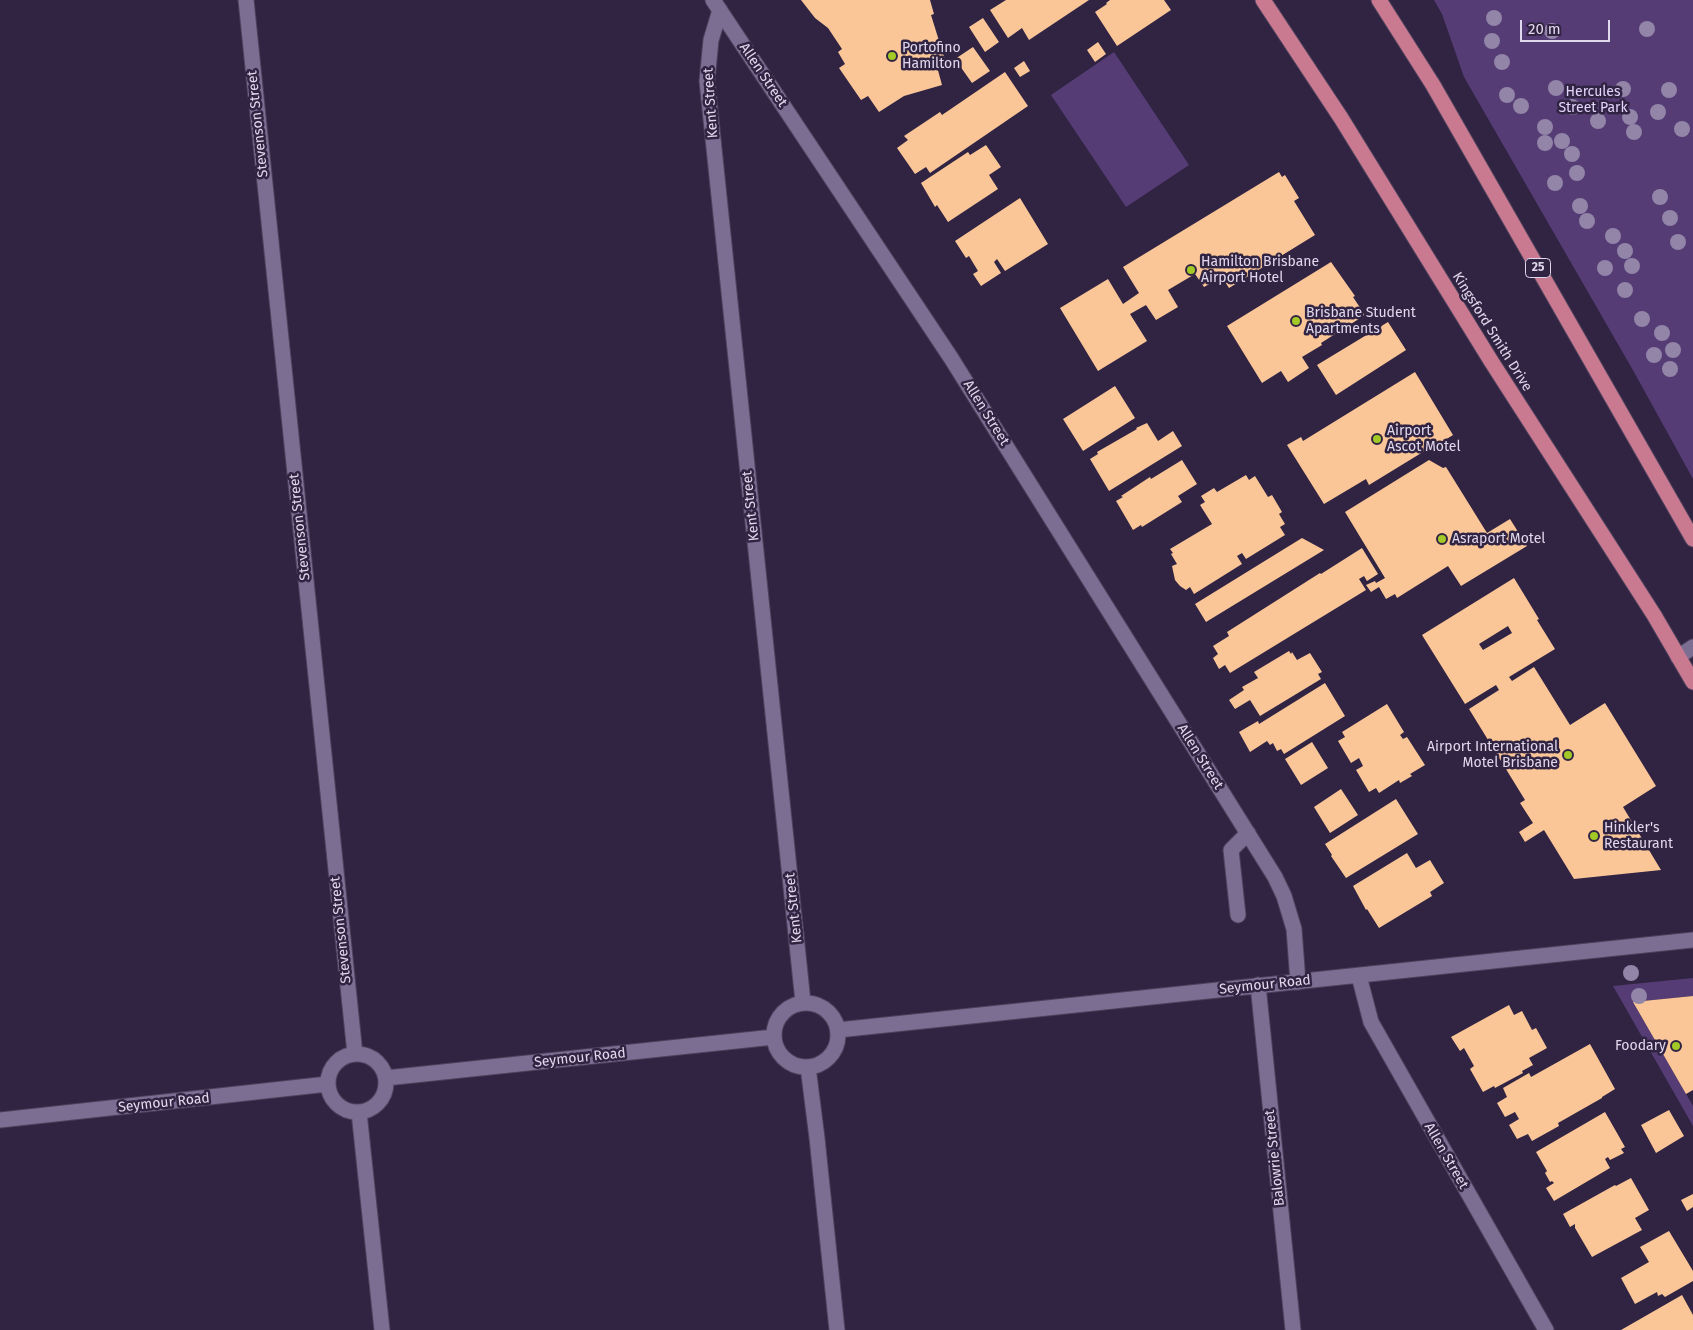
<!DOCTYPE html>
<html>
<head>
<meta charset="utf-8">
<style>
  body { margin:0 }
  #map { position:relative; width:1693px; height:1330px; overflow:hidden; background:#312443; font-family:"Fira Sans",sans-serif }
  canvas { display:block }
  .scale { position:absolute; left:1520px; top:20px; width:90px; height:22px; box-sizing:border-box; border:2px solid #e0d8ed; border-top:0; padding-left:6px; font-size:15px; line-height:18px; white-space:nowrap; color:#e0d8ed; -webkit-text-stroke:4px #312443; paint-order:stroke }
</style>
</head>
<body>
<div id="map">
<canvas width="1693" height="1330"></canvas>
<div class="scale">20 m</div>
</div>
<script>
const ctx = document.querySelector('canvas').getContext('2d');
ctx.lineJoin = 'round';
function fillPath(path, color) { ctx.fillStyle = color; ctx.fill(path, 'evenodd'); }
const shape = rows => new Path2D(rows.map(r => 'M' + r).join(''));
function trace(path, color, width, dash) { ctx.strokeStyle = color; ctx.lineWidth = width; ctx.lineCap = dash ? 'butt' : 'round'; ctx.setLineDash(dash || []); ctx.stroke(path); }
function label(font, color, halo, rows, align = 'center') {
  ctx.font = font + ' "Fira Sans",sans-serif'; ctx.lineWidth = 5; ctx.setLineDash([]); ctx.textBaseline = 'middle'; ctx.strokeStyle = halo; ctx.fillStyle = color; for (const [text, x, y, turn = 0] of rows) {
    ctx.save(); ctx.translate(x, y); ctx.rotate((+turn || 0) * Math.PI / 180); ctx.textAlign = isNaN(turn) ? turn : align; if (halo) ctx.strokeText(text, 0, 0); ctx.fillText(text, 0, 0); ctx.restore();
  }
}
fillPath(shape([
  [1434,0,1693,0,1693,479,1634,372,1464,77,1442,14],
  [1114,52,1189,165,1126,207,1051,95],
  [1693,978,1693,996,1633,1002,1693,1106,1693,1126,1613,986]
]), '#553c75');
fillPath(shape([
  [801,0,930,0,934,14,931,15,945,60,936,63,942,85,904,96,879,112,868,96,861,100,839,68,845,64,838,52,842,49,828,28,815,18],
  [1006,0,1089,0,1029,40,1022,28,1008,38,990,10],
  [1110,0,1164,0,1171,10,1117,46,1095,12,1107,4,1106,3],
  [983,18,999,42,985,52,969,27],
  [1098,42,1106,54,1095,62,1087,50],
  [973,47,990,71,972,83,955,59],
  [1024,61,1030,71,1020,77,1014,68],
  [1005,72,1028,106,930,173,926,167,915,174,897,148,908,140,904,136,940,112,942,115],
  [986,145,1001,167,989,175,998,189,948,222,937,205,935,207,921,183,968,152,970,155],
  [1279,172,1282,177,1285,175,1299,198,1294,201,1315,235,1229,288,1222,277,1204,287,1195,274,1168,290,1178,307,1156,320,1146,305,1130,314,1147,341,1098,371,1060,308,1108,279,1123,304,1139,293,1123,267],
  [1020,198,1048,244,1005,271,997,259,994,262,1001,273,981,286,973,274,978,271,969,256,966,258,955,241],
  [1331,262,1355,296,1353,297,1365,315,1321,343,1322,345,1302,357,1309,368,1288,382,1281,371,1262,383,1227,326],
  [1388,322,1406,350,1336,395,1317,365],
  [1415,372,1453,435,1437,445,1436,444,1369,485,1366,479,1324,504,1287,445,1301,437,1303,441],
  [1115,386,1135,418,1083,451,1063,419],
  [1147,423,1158,441,1173,431,1182,446,1109,491,1090,459,1098,454,1097,452,1137,429,1136,428],
  [1182,460,1197,484,1178,496,1182,502,1142,527,1141,525,1133,530,1116,501,1123,497,1121,496,1150,477,1151,479],
  [1429,460,1443,468,1446,467,1487,533,1510,519,1527,546,1461,586,1448,566,1397,598,1395,594,1386,599,1379,587,1371,592,1366,585,1375,581,1376,583,1385,578,1345,512],
  [1246,475,1249,480,1255,476,1268,497,1272,495,1282,512,1279,514,1285,524,1280,527,1285,535,1246,559,1242,553,1237,556,1242,564,1194,594,1190,587,1186,590,1180,586,1175,580,1172,566,1177,564,1171,554,1173,553,1170,549,1212,524,1200,505,1205,502,1201,496,1214,488,1217,492],
  [1302,538,1324,550,1206,622,1195,604],
  [1362,548,1378,574,1367,581,1364,576,1359,579,1366,590,1230,673,1225,665,1219,669,1213,658,1218,654,1213,646,1229,636,1227,632,1320,573,1321,574],
  [1514,578,1539,619,1537,620,1555,649,1509,677,1512,681,1534,667,1570,725,1605,703,1656,786,1623,807,1661,870,1574,879,1544,830,1525,842,1519,832,1533,823,1520,803,1525,800,1469,709,1499,690,1496,685,1465,704,1422,635],
  [1508,626,1512,633,1483,650,1479,644],
  [1289,651,1291,654,1292,652,1297,660,1310,653,1322,672,1318,674,1321,679,1260,716,1250,700,1235,709,1229,700,1244,690,1242,687,1258,678,1254,672],
  [1325,683,1345,716,1284,754,1281,749,1277,751,1273,743,1270,745,1267,741,1250,752,1239,732,1258,721,1259,724],
  [1387,704,1404,732,1400,735,1403,739,1407,737,1425,765,1410,774,1412,776,1400,783,1399,780,1379,793,1376,788,1369,792,1356,770,1363,766,1359,758,1351,763,1338,741,1345,737,1342,732],
  [1312,742,1328,768,1301,785,1285,759],
  [1341,789,1358,815,1330,833,1314,807],
  [1396,799,1418,834,1346,878,1331,856,1332,855,1325,844],
  [1407,853,1416,868,1430,860,1444,883,1430,892,1432,896,1379,928,1367,909,1366,910,1353,886],
  [1693,996,1693,1090,1686,1094,1633,1002],
  [1509,1005,1514,1015,1522,1011,1532,1030,1536,1028,1547,1048,1529,1058,1533,1065,1522,1071,1523,1073,1495,1088,1494,1086,1483,1092,1470,1069,1474,1066,1464,1048,1460,1051,1451,1037],
  [1590,1044,1615,1089,1602,1097,1602,1098,1558,1123,1559,1126,1532,1141,1528,1134,1517,1139,1509,1125,1519,1119,1515,1112,1505,1117,1497,1103,1507,1097,1503,1088,1529,1073,1531,1077],
  [1669,1110,1684,1136,1656,1153,1641,1125],
  [1605,1112,1625,1147,1621,1149,1624,1153,1610,1160,1608,1157,1605,1159,1610,1168,1554,1201,1546,1188,1554,1183,1552,1181,1550,1182,1545,1173,1547,1171,1536,1152],
  [1631,1178,1649,1210,1635,1218,1642,1230,1592,1257,1575,1228,1575,1224,1570,1227,1563,1214,1615,1185,1616,1186],
  [1693,1194,1693,1207,1687,1211,1681,1200],
  [1669,1231,1693,1271,1693,1281,1665,1297,1662,1294,1658,1296,1657,1292,1635,1304,1621,1278,1649,1262,1640,1247],
  [1682,1295,1693,1315,1693,1330,1621,1330]
]), '#fac698');
const minor = shape([
  [246,0,355,1054],
  [713,0,951,358,1275,877,1284,896,1294,929,1298,982],
  [720,10,711,40,707,81,803,1002],
  [1678,657,1693,647],
  [1238,915,1231,850,1248,833],
  [1359,976,1371,1022,1546,1330],
  [1258,985,1293,1330],
  '774 1035a32 32 0 1 1 64 0a32 32 0 1 1-64 0Z',
  [838,1030,1693,940],
  '328 1083a29 29 0 1 1 58 0a29 29 0 1 1-58 0Z',
  [808,1067,817,1138,837,1330],
  [386,1078,774,1037],
  [359,1112,382,1330],
  [0,1120,328,1084]
]);
const highway = shape([
  [1263,0,1341,118,1491,361,1654,615,1693,682],
  [1379,0,1433,85,1693,539]
]);
trace(minor, '#4d415c', 17);
trace(highway, '#4d415c', 17);
trace(minor, '#7c6e92', 15);
trace(highway, '#ca7a90', 15);
ctx.fillStyle = '#9285a8';
for (const [x, y] of [
  [1494,18],
  [1647,29],
  [1552,31],
  [1492,41],
  [1502,62],
  [1556,88],
  [1623,89],
  [1669,90],
  [1507,95],
  [1521,106],
  [1572,107],
  [1658,112],
  [1630,117],
  [1598,121],
  [1545,127],
  [1682,129],
  [1634,132],
  [1562,141],
  [1545,143],
  [1572,154],
  [1577,173],
  [1555,183],
  [1660,197],
  [1580,206],
  [1670,218],
  [1587,221],
  [1613,236],
  [1678,242],
  [1625,251],
  [1632,266],
  [1605,268],
  [1625,290],
  [1642,319],
  [1662,333],
  [1673,350],
  [1654,355],
  [1670,369],
  [1631,973],
  [1639,996]
]) { ctx.beginPath(); ctx.arc(x, y, 8, 0, 2 * Math.PI); ctx.fill(); }
for (const [x, y, r, color] of [
  [892,56,5,"#a3c926"],
  [1191,270,5,"#a3c926"],
  [1296,321,5,"#a3c926"],
  [1377,439,5,"#a3c926"],
  [1442,539,5,"#a3c926"],
  [1568,755,5,"#a3c926"],
  [1594,836,5,"#a3c926"],
  [1676,1046,5,"#a3c926"]
]) { const dot = new Path2D(); dot.arc(x, y, r, 0, 2 * Math.PI); ctx.fillStyle = color; ctx.fill(dot); trace(dot, '#312443', 2); }
for (const [x, y, w] of [
  [1538,268,25]
]) { const box = new Path2D(); box.roundRect(x - w / 2, y - 9.5, w, 19, 4); ctx.fillStyle = '#312443'; ctx.fill(box); trace(box, '#e0d8ed', 1); }
label('bold 12px', '#e0d8ed', null, [
  ["25",1538,268]
]);
label('14px', '#e0d8ed', '#312443', [
  ["Portofino",902,48],
  ["Hamilton",902,64],
  ["Hamilton Brisbane",1201,262],
  ["Airport Hotel",1201,278],
  ["Brisbane Student",1306,313],
  ["Apartments",1306,329],
  ["Airport",1387,431],
  ["Ascot Motel",1387,447],
  ["Asraport Motel",1452,539],
  ["Airport International",1558,747,"right"],
  ["Motel Brisbane",1558,763,"right"],
  ["Hinkler's",1604,828],
  ["Restaurant",1604,844],
  ["Foodary",1666,1046,"right"]
], 'left');
label('14px', '#e0d8ed', '#312443', [
  ["Allen Street",763,75,56],
  ["Kent Street",711,103,-94],
  ["Stevenson Street",258,124,-96],
  ["Kingsford Smith Drive",1492,332,58],
  ["Allen Street",986,413,58],
  ["Kent Street",751,506,-96],
  ["Stevenson Street",300,527,-96],
  ["Allen Street",1200,757,58],
  ["Kent Street",794,908,-96],
  ["Stevenson Street",341,930,-96],
  ["Seymour Road",1265,985,-6],
  ["Seymour Road",580,1058,-6],
  ["Seymour Road",164,1103,-6],
  ["Allen Street",1446,1156,60],
  ["Balowrie Street",1275,1158,-96]
]);
label('14px', '#e2d4fa', '#312443', [
  ["Hercules",1593,92],
  ["Street Park",1593,108]
]);
</script>
</body>
</html>
